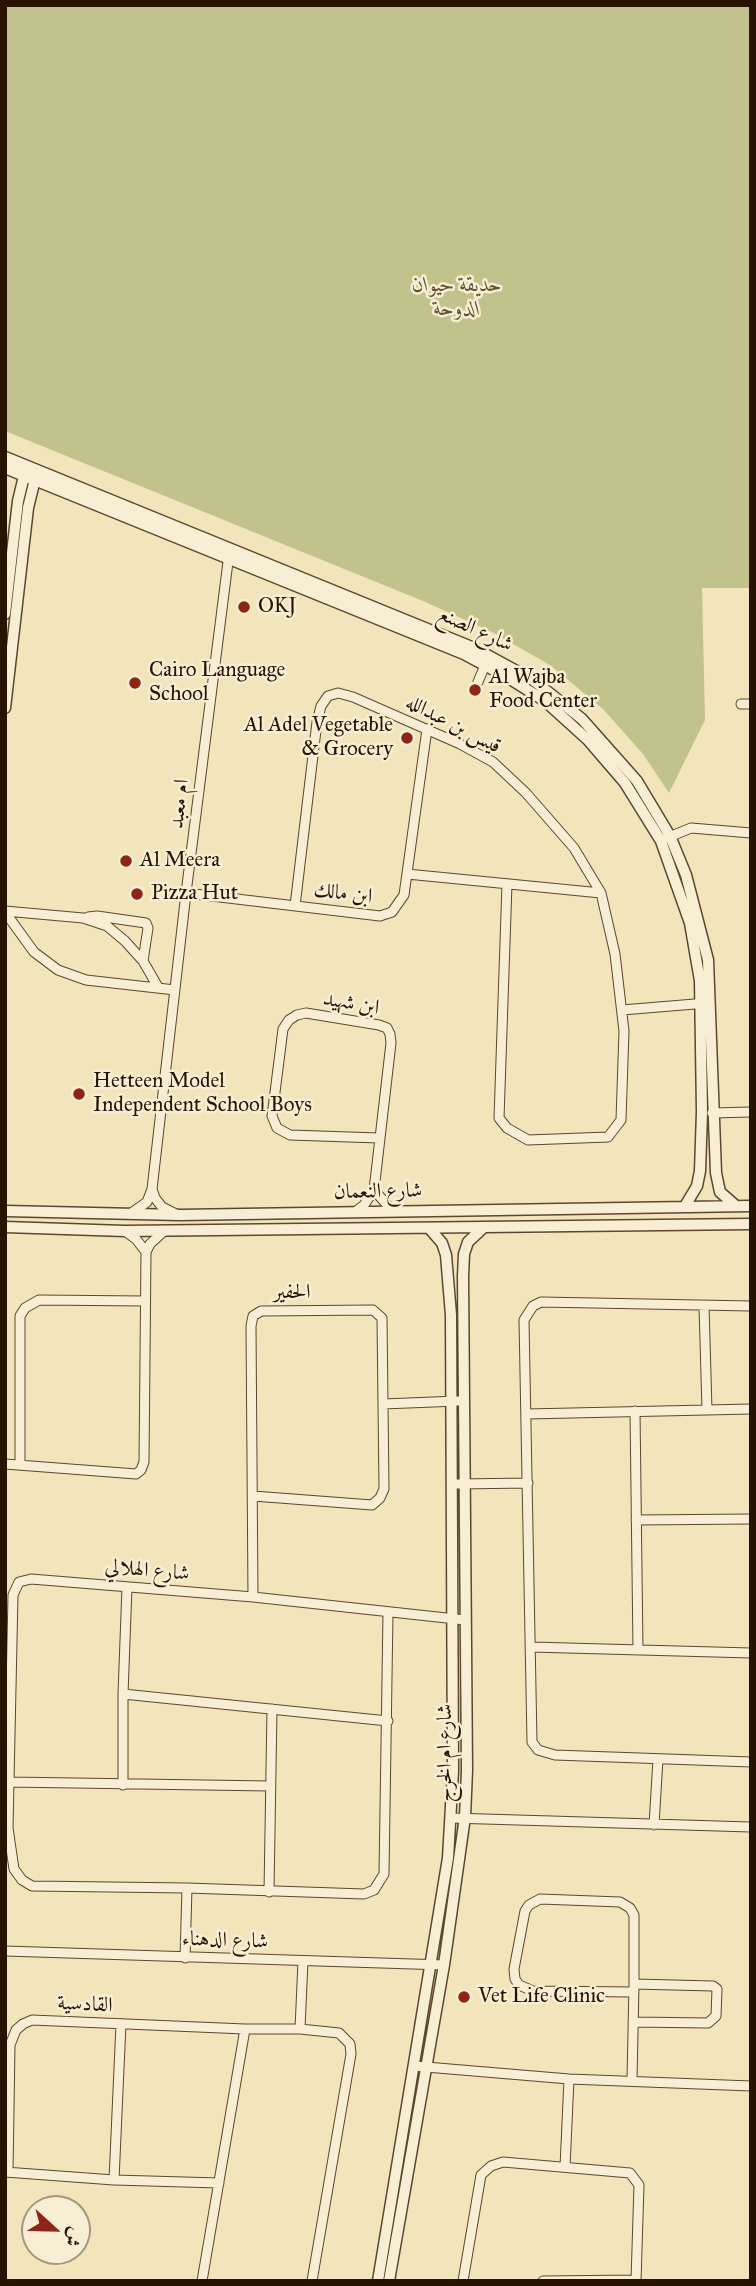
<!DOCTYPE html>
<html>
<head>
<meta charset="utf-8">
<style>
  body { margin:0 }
  #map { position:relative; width:756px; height:2286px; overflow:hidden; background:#f2e5bc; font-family:"IM FELL Great Primer",Amiri,serif }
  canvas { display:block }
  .frame { position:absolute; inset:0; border:7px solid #281301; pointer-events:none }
  .north { position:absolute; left:21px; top:2195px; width:70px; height:70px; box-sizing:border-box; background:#f7eed3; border:2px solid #a4967f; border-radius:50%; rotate:112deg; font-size:19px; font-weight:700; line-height:28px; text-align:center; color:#281301 }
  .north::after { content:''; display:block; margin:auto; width:24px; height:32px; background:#8f2418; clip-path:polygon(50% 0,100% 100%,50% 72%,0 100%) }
</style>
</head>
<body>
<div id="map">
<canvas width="756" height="2286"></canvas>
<div class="frame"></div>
<div class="north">ش</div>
</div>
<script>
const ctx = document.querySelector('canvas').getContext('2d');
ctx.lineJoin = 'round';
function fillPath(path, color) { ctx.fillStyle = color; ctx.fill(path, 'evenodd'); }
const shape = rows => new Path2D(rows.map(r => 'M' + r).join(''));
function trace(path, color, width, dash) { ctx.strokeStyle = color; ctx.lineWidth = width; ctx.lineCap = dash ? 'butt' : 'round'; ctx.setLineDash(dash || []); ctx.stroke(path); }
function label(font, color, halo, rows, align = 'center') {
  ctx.font = font + ' "IM FELL Great Primer",Amiri,serif'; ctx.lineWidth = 5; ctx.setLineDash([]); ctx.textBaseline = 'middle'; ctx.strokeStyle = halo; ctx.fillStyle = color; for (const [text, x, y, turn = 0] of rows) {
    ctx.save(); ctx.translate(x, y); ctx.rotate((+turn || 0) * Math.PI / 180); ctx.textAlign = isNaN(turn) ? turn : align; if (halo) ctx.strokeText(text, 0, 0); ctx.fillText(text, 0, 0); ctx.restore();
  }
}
fillPath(shape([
  [5,5,751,5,751,588,702,588,705,720,669,793,643,754,603,709,550,665,492,632,423,601,5,431]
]), '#c1c28c');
const minor = shape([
  [478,682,485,665],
  [741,704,751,704],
  [664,839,691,828,751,833],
  [407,874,601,893],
  [186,893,380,916,392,912,404,895,427,729],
  [295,906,317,722,321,706,328,696,338,693,353,697,460,744,493,762,526,793,574,848,601,893,615,954,624,1031,621,1120,608,1137,528,1140,507,1128,499,1118,507,884],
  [5,911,83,918,107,926,125,941,143,961,158,987],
  [5,912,34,952,58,970,86,980,175,990],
  [88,917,97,916,146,923,148,928,143,961],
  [622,1010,707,1003],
  [712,1113,751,1112],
  [152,1189,155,1198,162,1207,176,1214],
  [374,1190,390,1208,398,1211],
  [355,1212,364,1205,374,1190,391,1043,390,1034,387,1028,379,1025,306,1013,297,1015,289,1020,283,1029,272,1116,277,1128,290,1135,379,1138],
  [130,1214,147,1202,152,1189,186,893,229,554],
  [125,1231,136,1239,146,1252],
  [704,1306,707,1410],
  [751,1306,541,1302,533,1306,524,1320,532,1742,538,1750,555,1755,751,1762],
  [383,1404,458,1401],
  [635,1411,638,1650],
  [527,1414,751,1409],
  [5,1464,136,1474,141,1470,144,1462,146,1252,150,1244,164,1231],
  [20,1464,20,1316,25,1308,39,1300,144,1301],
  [458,1484,528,1483],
  [253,1496,372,1505,380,1498,384,1489,382,1318,373,1310,261,1311,253,1316,251,1326,253,1597],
  [636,1520,751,1519],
  [388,1613,384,1874,374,1890,364,1894,187,1888,32,1886,22,1880,14,1869,8,1828,13,1595,19,1582,31,1579,253,1597,465,1620],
  [531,1647,751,1653],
  [123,1694,388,1721],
  [9,1782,270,1786],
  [123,1785,123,1694,127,1587],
  [451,1818,751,1827],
  [654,1825,658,1759],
  [269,1892,272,1709],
  [5,1951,444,1965],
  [185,1958,187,1888],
  [633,2022,708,2023,716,2016,717,1989,713,1986,634,1984],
  [300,2029,303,1961],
  [414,2066,569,2079,751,2086],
  [632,2080,634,1984,634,1915,630,1908,620,1902,540,1899,529,1905,525,1911,514,1969,515,1979,519,1985,533,1991,634,1992],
  [565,2167,569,2079],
  [5,2172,114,2180,219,2183],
  [8,2172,10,2045,16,2030,23,2024,32,2020,245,2029,300,2029,339,2033,350,2044,351,2054,312,2281],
  [114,2180,121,2024],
  [202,2281,245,2029],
  [463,2281,481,2175,491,2166,503,2162,630,2173,639,2185,636,2281],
  [543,2281,636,2280]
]);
const tertiary = shape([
  [5,457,474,648,533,680,582,719,637,781,670,836,686,875,708,960,716,1173,720,1192,736,1206],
  [5,468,464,654,507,677,545,701,588,740,625,783,661,841,690,923,700,981,702,1112,700,1171,697,1186,685,1206],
  [5,614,18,501,25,472],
  [5,708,28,508,36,475],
  [5,1211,180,1215,751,1206],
  [5,1227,125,1231,751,1224],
  [378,2281,448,1858,453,1771,451,1315,446,1255,442,1243,429,1228],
  [389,2281,444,1965,465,1817,467,1770,463,1276,464,1254,468,1242,484,1227]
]);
trace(minor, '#5a4830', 11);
trace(tertiary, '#5a4830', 13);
trace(minor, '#f7eed3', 9);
trace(tertiary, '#f7eed3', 10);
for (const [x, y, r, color] of [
  [244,607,7,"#8f2418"],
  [135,683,7,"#8f2418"],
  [475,690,7,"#8f2418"],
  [407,738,7,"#8f2418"],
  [126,861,7,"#8f2418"],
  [137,894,7,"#8f2418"],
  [79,1094,7,"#8f2418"],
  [464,1997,7,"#8f2418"]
]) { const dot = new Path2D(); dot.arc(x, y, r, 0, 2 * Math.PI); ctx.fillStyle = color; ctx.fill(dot); trace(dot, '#f7eed3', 2.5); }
label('italic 21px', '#5e5032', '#f7eed3', [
  ["حديقة حيوان",457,286],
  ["الدوحة",457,310]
]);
label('21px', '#281301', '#f7eed3', [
  ["OKJ",258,607],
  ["Cairo Language",149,671],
  ["School",149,695],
  ["Al Wajba",489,678],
  ["Food Center",489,702],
  ["Al Adel Vegetable",393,726,"right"],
  ["& Grocery",393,750,"right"],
  ["Al Meera",140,861],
  ["Pizza Hut",151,894],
  ["Hetteen Model",93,1082],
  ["Independent School Boys",93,1106],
  ["Vet Life Clinic",478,1997]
], 'left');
label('21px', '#281301', '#f7eed3', [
  ["شارع الصنع",475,630,25],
  ["قيس بن عبدالله",453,725,27],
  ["ام معبد",180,804,-83],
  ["ابن مالك",343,894,7],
  ["ابن شهيد",351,1004,10],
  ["شارع النعمان",378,1192,-1],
  ["الحفير",292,1293],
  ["شارع الهلالي",147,1571,5],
  ["شارع ام الخرج",446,1753,-90],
  ["شارع الدهناء",225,1941,2],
  ["القادسية",85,2005,3]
]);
</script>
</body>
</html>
